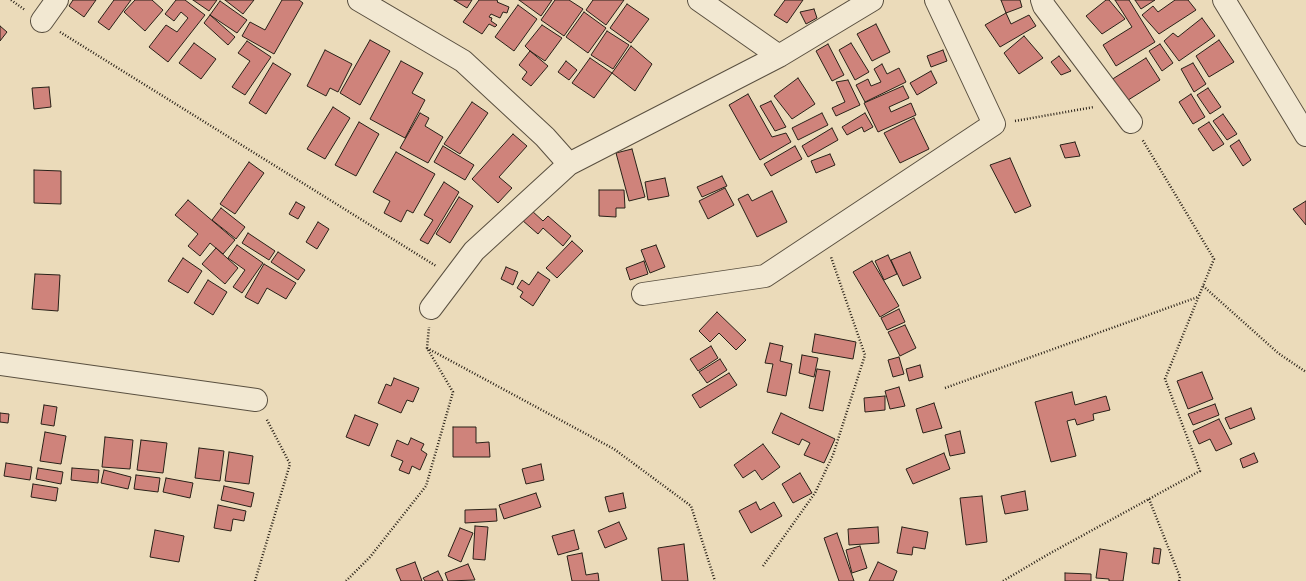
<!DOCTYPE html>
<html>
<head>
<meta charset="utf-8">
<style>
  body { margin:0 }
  canvas { display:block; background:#ebdbba }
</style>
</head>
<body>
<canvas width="1306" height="581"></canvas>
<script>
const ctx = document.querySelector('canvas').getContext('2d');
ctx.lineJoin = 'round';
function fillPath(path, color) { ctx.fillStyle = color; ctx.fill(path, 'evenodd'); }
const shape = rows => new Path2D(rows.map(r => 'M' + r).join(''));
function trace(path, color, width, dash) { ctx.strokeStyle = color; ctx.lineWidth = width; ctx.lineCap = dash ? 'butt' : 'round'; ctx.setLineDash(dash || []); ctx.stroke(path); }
const building = shape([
  [73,0,96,0,84,17,69,6,73,0],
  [114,0,131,0,109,30,98,22,114,0],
  [135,0,152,0,163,10,145,31,124,12,135,0],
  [176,0,185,0,205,15,168,62,149,47,166,25,177,32,188,18,181,12,174,21,165,14,176,0],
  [193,0,217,0,209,11,193,0],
  [225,0,254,0,243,14,225,0],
  [282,0,299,0,303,3,274,54,242,36,250,22,265,30,282,0],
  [454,0,472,0,467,8,454,0],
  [479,0,496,0,498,1,497,2,509,7,507,13,503,12,500,18,491,14,489,17,492,18,491,21,497,25,495,27,489,24,482,34,463,22,479,0],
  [519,0,552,0,541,16,519,0],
  [555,0,569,0,583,9,564,36,541,20,555,0],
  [593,0,624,0,606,25,586,10,593,0],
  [785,0,803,0,787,23,774,15,785,0],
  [1001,0,1020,0,1022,7,1006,13,1001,0],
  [1106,0,1109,0,1125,19,1102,34,1086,16,1106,0],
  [1115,0,1129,0,1155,42,1116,66,1103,45,1132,27,1115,0],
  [1135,0,1155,0,1141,9,1135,0],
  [1175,0,1188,0,1196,10,1159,34,1142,15,1153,6,1158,12,1175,0],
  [220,1,247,20,237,33,210,15,220,1],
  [627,4,649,19,631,43,610,28,627,4],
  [518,5,537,19,514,51,495,37,518,5],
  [814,9,817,18,806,24,800,12,814,9],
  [584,12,606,28,588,53,566,37,584,12],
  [1006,13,1011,24,1029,15,1036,26,1000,47,985,25,1006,13],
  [210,15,235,37,228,45,204,23,210,15],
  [1202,18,1215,36,1179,61,1164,41,1173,33,1178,37,1202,18],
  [876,24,890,52,872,61,857,34,876,24],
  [542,25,562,38,545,61,530,51,525,46,542,25],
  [0,26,7,32,0,41,0,26],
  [607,31,629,45,613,69,591,55,607,31],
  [1024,36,1043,58,1019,74,1004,53,1024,36],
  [370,40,390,51,360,105,340,93,370,40],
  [1219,40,1234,62,1209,77,1196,56,1219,40],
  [247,41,271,57,245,95,232,87,250,61,238,53,247,41],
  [194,43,216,59,201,79,179,63,194,43],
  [851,43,869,72,855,80,839,50,851,43],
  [828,44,844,75,832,81,816,51,828,44],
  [1160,44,1173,63,1162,71,1149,51,1160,44],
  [631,46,652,64,635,91,612,73,631,46],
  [325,50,352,64,338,92,330,88,326,96,307,86,325,50],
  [943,50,947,61,931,67,927,56,943,50],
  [530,51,548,66,531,86,522,79,527,72,519,65,530,51],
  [1059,56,1071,71,1061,75,1051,62,1059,56],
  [590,58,612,73,594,98,572,83,590,58],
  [1146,58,1160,80,1125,102,1111,80,1146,58],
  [401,61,423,73,412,93,425,100,405,138,370,119,401,61],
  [566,61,577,70,569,80,558,72,566,61],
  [273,63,291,74,266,114,249,103,273,63],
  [1193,63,1206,84,1194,92,1181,69,1193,63],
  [882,64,887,74,899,68,906,82,865,102,856,85,868,79,871,86,881,82,874,69,882,64],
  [931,71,937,83,917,95,910,83,931,71],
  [798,78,815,104,792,119,774,96,798,78],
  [848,80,860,105,836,116,832,108,845,102,836,82,848,80],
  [903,86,909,98,889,107,891,112,911,103,916,115,878,132,864,103,903,86],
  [49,87,51,107,34,109,32,88,49,87],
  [1208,88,1221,107,1210,114,1197,95,1208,88],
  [748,94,772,137,786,133,791,142,760,160,729,105,748,94],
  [1191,94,1205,117,1193,124,1179,102,1191,94],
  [771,101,786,127,775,131,760,106,771,101],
  [472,102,488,113,460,154,444,144,472,102],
  [333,107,350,118,325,159,307,149,333,107],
  [420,113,429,118,425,126,443,137,428,163,400,148,420,113],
  [822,113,828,125,798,140,792,128,822,113],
  [865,113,873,127,864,132,862,127,847,135,842,127,865,113],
  [1223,114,1237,134,1227,140,1213,121,1223,114],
  [914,118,929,149,900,163,884,133,914,118],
  [359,122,379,134,356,176,335,165,359,122],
  [1209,122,1224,144,1213,151,1198,129,1209,122],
  [832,128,838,140,808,157,802,146,832,128],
  [513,134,527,146,499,177,512,188,498,203,472,179,513,134],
  [1239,140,1251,160,1243,166,1230,146,1239,140],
  [1075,142,1080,156,1065,158,1060,145,1075,142],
  [443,146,474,165,465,180,434,162,443,146],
  [795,146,802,159,771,176,764,164,795,146],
  [632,149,645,197,629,201,616,153,632,149],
  [396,152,435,174,413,213,407,210,401,222,384,213,390,201,373,192,396,152],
  [830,154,835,165,816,173,811,161,830,154],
  [1010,158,1031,206,1015,213,990,165,1010,158],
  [249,162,264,173,235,214,220,204,249,162],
  [34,170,61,171,61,204,34,203,34,170],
  [722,176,727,186,702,197,697,187,722,176],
  [665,178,669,196,648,200,645,182,665,178],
  [444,182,459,192,428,244,420,240,433,220,424,215,444,182],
  [725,188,734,205,708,219,699,201,725,188],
  [599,190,624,190,625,208,616,208,616,217,599,216,599,190],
  [772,191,787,222,757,237,738,199,748,194,752,201,772,191],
  [459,197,473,206,450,243,436,234,459,197],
  [188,200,235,240,223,254,210,243,200,256,188,246,198,234,175,215,188,200],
  [1306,201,1306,225,1293,209,1306,201],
  [296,202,305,207,298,219,289,214,296,202],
  [221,208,245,227,236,239,212,220,221,208],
  [531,210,543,221,548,216,571,236,563,246,543,228,538,234,522,220,531,210],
  [318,222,329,229,317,249,306,242,318,222],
  [248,233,275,251,269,260,242,243,248,233],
  [572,241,583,251,557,278,546,268,572,241],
  [237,245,263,263,242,293,233,287,245,270,228,258,237,245],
  [656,245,665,267,650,273,641,250,656,245],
  [216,248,238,268,225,284,202,264,216,248],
  [278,252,305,270,298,280,271,262,278,252],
  [910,252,921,278,903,286,891,260,910,252],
  [888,255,897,274,884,280,875,261,888,255],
  [183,258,202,271,188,293,168,281,183,258],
  [644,261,648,274,630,280,626,268,644,261],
  [872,261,899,306,880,317,853,272,872,261],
  [264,264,296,283,286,299,267,288,258,304,245,297,264,264],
  [506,267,518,272,513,285,501,279,506,267],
  [538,272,550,280,533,306,520,297,523,292,517,288,522,280,529,285,538,272],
  [35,274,60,275,58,311,32,309,35,274],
  [208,280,227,292,213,315,194,303,208,280],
  [899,309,905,322,887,330,881,318,899,309],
  [717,312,746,340,736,350,719,333,710,342,699,331,717,312],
  [905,325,916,348,900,356,888,332,905,325],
  [815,334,856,342,853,359,812,352,815,334],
  [770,343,783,346,780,361,792,364,786,396,767,392,773,364,765,363,770,343],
  [711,346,718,358,698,371,690,359,711,346],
  [802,355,818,358,814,377,799,373,802,355],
  [899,357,904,374,893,377,888,360,899,357],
  [720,359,727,370,707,383,699,372,720,359],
  [920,365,923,377,909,381,906,369,920,365],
  [817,369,830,371,823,411,809,408,817,369],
  [1202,372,1213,399,1188,409,1177,381,1202,372],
  [729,373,737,385,700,408,692,395,729,373],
  [394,378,419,388,413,402,407,400,401,413,378,403,386,384,391,386,394,378],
  [899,387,905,406,890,409,885,391,899,387],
  [1072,392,1075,405,1106,396,1110,410,1093,414,1094,420,1077,425,1075,419,1067,421,1076,456,1051,462,1035,402,1072,392],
  [885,396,885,410,865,412,864,398,885,396],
  [934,403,942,428,923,433,916,409,934,403],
  [1215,404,1219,415,1193,425,1188,414,1215,404],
  [44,405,57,407,54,426,41,424,44,405],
  [1251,408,1255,419,1230,429,1225,418,1251,408],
  [0,413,9,414,8,423,0,422,0,413],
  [781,413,835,439,824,463,804,455,810,443,802,439,799,445,772,433,781,413],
  [355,415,378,424,369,446,346,437,355,415],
  [1219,419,1232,444,1216,451,1210,439,1199,444,1193,431,1219,419],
  [453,427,476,427,476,443,489,442,490,457,453,457,453,427],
  [960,431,965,453,950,456,945,435,960,431],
  [45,432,66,436,61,464,40,461,45,432],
  [105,437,133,440,130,469,102,467,105,437],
  [411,438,424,444,421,450,427,454,420,470,412,466,409,474,399,470,403,461,391,456,397,440,408,445,411,438],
  [141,440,167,443,163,473,137,470,141,440],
  [763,444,780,467,762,480,755,470,743,478,734,465,763,444],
  [199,448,224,451,220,481,195,478,199,448],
  [229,452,253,456,249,484,225,481,229,452],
  [944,453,950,469,913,484,906,469,944,453],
  [1254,453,1258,462,1243,468,1240,459,1254,453],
  [6,463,32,467,30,480,4,476,6,463],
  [541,464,544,480,526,484,522,469,541,464],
  [38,468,63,472,61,484,36,479,38,468],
  [72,468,99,470,98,483,71,480,72,468],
  [104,470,131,477,128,489,101,483,104,470],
  [800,473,812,493,793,503,782,484,800,473],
  [136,475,160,478,158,492,134,489,136,475],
  [166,478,193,483,190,498,163,492,166,478],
  [33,484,58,488,56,501,31,497,33,484],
  [224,486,254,493,251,507,221,500,224,486],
  [1025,491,1028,510,1005,514,1001,496,1025,491],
  [536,493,541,507,504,519,499,505,536,493],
  [623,493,626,508,609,512,605,497,623,493],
  [982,496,987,542,966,545,960,498,982,496],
  [756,502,760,510,774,502,782,516,751,533,739,511,756,502],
  [218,505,246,511,244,521,233,519,231,531,214,528,218,505],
  [496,509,497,521,465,523,465,510,496,509],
  [619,522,627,539,605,548,598,531,619,522],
  [475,526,488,527,485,560,473,559,475,526],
  [878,527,879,543,849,545,848,529,878,527],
  [902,527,928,532,925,549,913,547,912,555,897,553,902,527],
  [460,528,473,533,461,562,448,556,460,528],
  [155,530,184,536,179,562,150,557,155,530],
  [574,530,579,549,558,555,552,536,574,530],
  [837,533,854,581,839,581,824,538,837,533],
  [684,544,688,581,662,581,658,548,684,544],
  [860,546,867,568,852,573,846,550,860,546],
  [1154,548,1161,549,1159,564,1152,563,1154,548],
  [1100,549,1127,553,1123,581,1109,581,1109,579,1096,578,1100,549],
  [582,553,586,575,598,573,599,581,572,581,567,556,582,553],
  [415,562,422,581,401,581,396,569,415,562],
  [878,562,897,571,893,581,869,581,878,562],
  [468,564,475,580,448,581,445,573,468,564],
  [438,571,443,581,425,581,423,578,438,571],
  [1065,573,1091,574,1091,581,1065,581,1065,573]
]);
fillPath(building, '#cf837b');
trace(building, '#292118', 1);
const minor = shape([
  [359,0,463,61,545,137,569,164],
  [699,0,779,56],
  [1042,0,1044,6,1131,122],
  [1224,0,1306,135],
  [42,21,57,0],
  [643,294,765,276,994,124,936,0],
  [431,308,474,251,569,164,779,56,872,0],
  [0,364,256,400]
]);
trace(minor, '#5a5040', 24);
trace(shape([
  [11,0,25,10],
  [60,32,436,266],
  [1015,121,1094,107],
  [1203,286,1278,353,1306,372],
  [427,348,614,449,691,506,715,581],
  [945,388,1198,297],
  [1149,499,1180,577,1179,581],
  [763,566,815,493,833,455,865,355,831,257],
  [255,581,290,464,266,418],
  [346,581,370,557,426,486,453,392,427,348,429,327],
  [1003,581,1047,555,1200,471,1165,379,1214,259,1142,139]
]), '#292118', 2.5, [1, 2]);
trace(minor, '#f2e8d2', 22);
</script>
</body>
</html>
